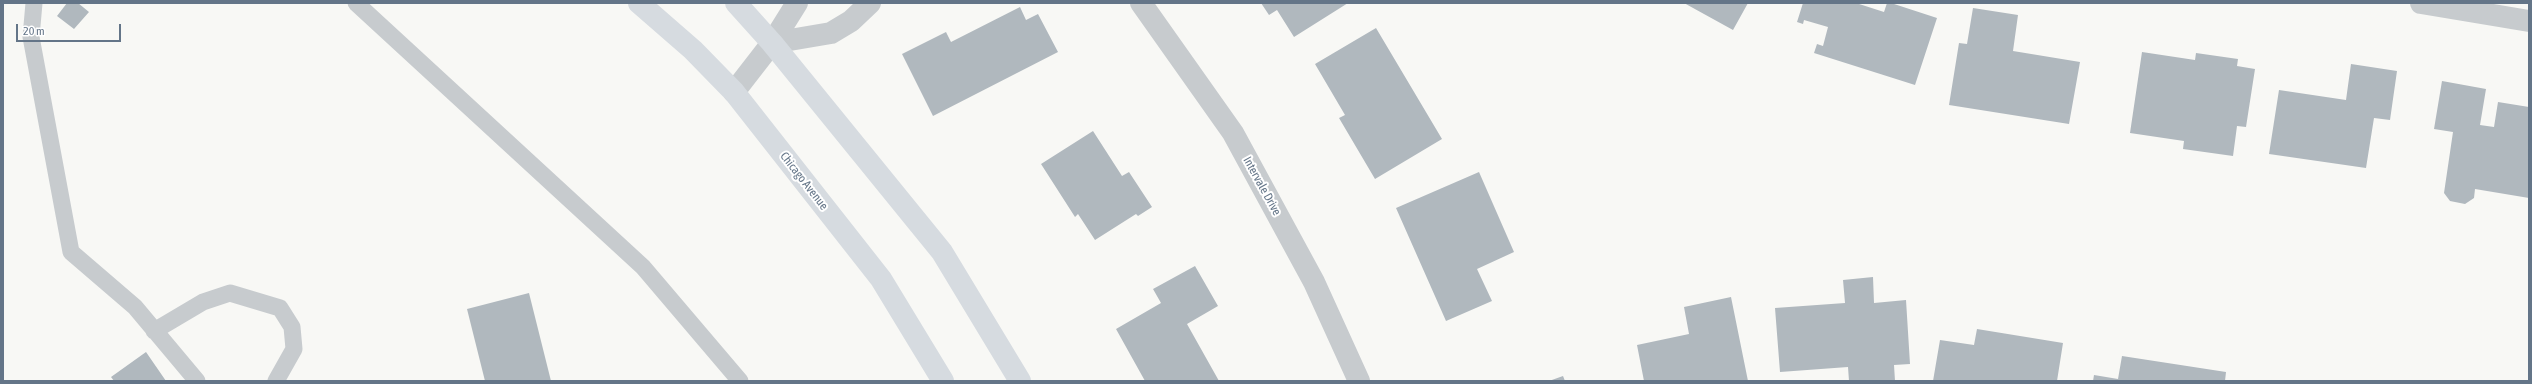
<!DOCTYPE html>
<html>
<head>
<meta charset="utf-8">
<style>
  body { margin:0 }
  #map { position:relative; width:2532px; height:384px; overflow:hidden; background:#f8f8f5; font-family:"Asap Condensed",sans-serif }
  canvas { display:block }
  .frame { position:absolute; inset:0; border:4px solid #647588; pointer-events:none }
  .scale { position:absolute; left:16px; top:24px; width:105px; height:18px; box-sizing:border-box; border:2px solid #647588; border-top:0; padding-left:5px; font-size:12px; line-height:14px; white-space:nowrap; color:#647588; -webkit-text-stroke:3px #fff; paint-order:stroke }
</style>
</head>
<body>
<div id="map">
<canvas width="2532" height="384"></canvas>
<div class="frame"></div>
<div class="scale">20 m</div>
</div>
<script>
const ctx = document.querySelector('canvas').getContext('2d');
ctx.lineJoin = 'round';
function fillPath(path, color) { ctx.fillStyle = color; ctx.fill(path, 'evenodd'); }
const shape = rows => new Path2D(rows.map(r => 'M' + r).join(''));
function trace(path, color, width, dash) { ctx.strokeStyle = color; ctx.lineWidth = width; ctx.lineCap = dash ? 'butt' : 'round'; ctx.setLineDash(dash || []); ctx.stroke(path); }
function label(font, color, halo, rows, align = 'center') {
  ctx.font = font + ' "Asap Condensed",sans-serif'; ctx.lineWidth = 4; ctx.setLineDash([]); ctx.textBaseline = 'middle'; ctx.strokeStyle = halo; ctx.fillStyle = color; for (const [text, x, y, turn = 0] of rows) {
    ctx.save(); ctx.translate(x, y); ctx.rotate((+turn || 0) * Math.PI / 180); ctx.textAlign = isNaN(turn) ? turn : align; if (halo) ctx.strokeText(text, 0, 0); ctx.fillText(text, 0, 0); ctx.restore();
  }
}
fillPath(shape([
  [67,3,78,3,89,12,74,29,57,16],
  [1261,3,1348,3,1294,37,1277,10,1269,15],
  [1684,3,1748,3,1733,30],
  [1803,3,1856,3,1884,12,1887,3,1891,3,1937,18,1915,85,1814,53,1817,44,1823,46,1828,27,1804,20,1803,24,1797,22],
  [1020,7,1026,20,1038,14,1058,52,933,116,902,54,946,32,951,42],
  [1973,8,2018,15,2013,51,2080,62,2069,124,1949,105,1959,43,1967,44],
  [1376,28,1442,139,1375,179,1339,118,1345,115,1315,64],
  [2142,52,2195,60,2196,53,2238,59,2237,66,2255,69,2246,127,2237,126,2233,156,2183,149,2184,141,2130,133],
  [2351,64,2397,71,2390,120,2374,118,2366,168,2269,154,2279,90,2346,100],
  [2442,81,2486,89,2480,125,2494,127,2498,102,2529,107,2529,198,2475,189,2474,198,2465,204,2450,201,2444,193,2453,132,2434,129],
  [1093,131,1122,176,1129,172,1152,207,1138,216,1136,214,1095,240,1078,214,1075,217,1041,164],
  [1479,172,1514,252,1477,269,1492,301,1446,321,1396,208],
  [1195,266,1218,306,1187,324,1219,381,1145,381,1116,329,1161,303,1153,289],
  [1873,277,1874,303,1906,300,1910,364,1894,365,1895,381,1849,381,1848,367,1780,372,1775,308,1845,303,1843,280],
  [529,293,551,381,485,381,467,309],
  [1731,297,1748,381,1644,381,1637,345,1689,334,1684,307],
  [1977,329,2063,343,2057,381,1933,381,1940,340,1974,345],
  [146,352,166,381,114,381,111,377],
  [2122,356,2226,372,2225,381,2093,381,2094,375,2118,379],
  [1563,376,1565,381,1549,381]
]), '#b0b8be');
trace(shape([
  [34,3,31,37,71,252,135,307,197,381],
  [356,3,643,267,740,381],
  [154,331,203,302,230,293,280,308,292,327,294,349,276,381]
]), '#c7cbce', 17);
trace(shape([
  [1141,3,1233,133,1314,282,1359,381]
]), '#c7cbce', 22);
trace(shape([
  [2421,3,2529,21],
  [772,43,831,33,851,21,870,3],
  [734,92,772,43,797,3]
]), '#c7cbce', 22);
trace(shape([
  [639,3,693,50,734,92,881,279,943,381],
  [736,3,772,43,942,252,1020,381]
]), '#d6dbe0', 22);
label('12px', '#647588', '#fff', [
  ["Chicago Avenue",804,181,52],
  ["Intervale Drive",1262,186,61]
]);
</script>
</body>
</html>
